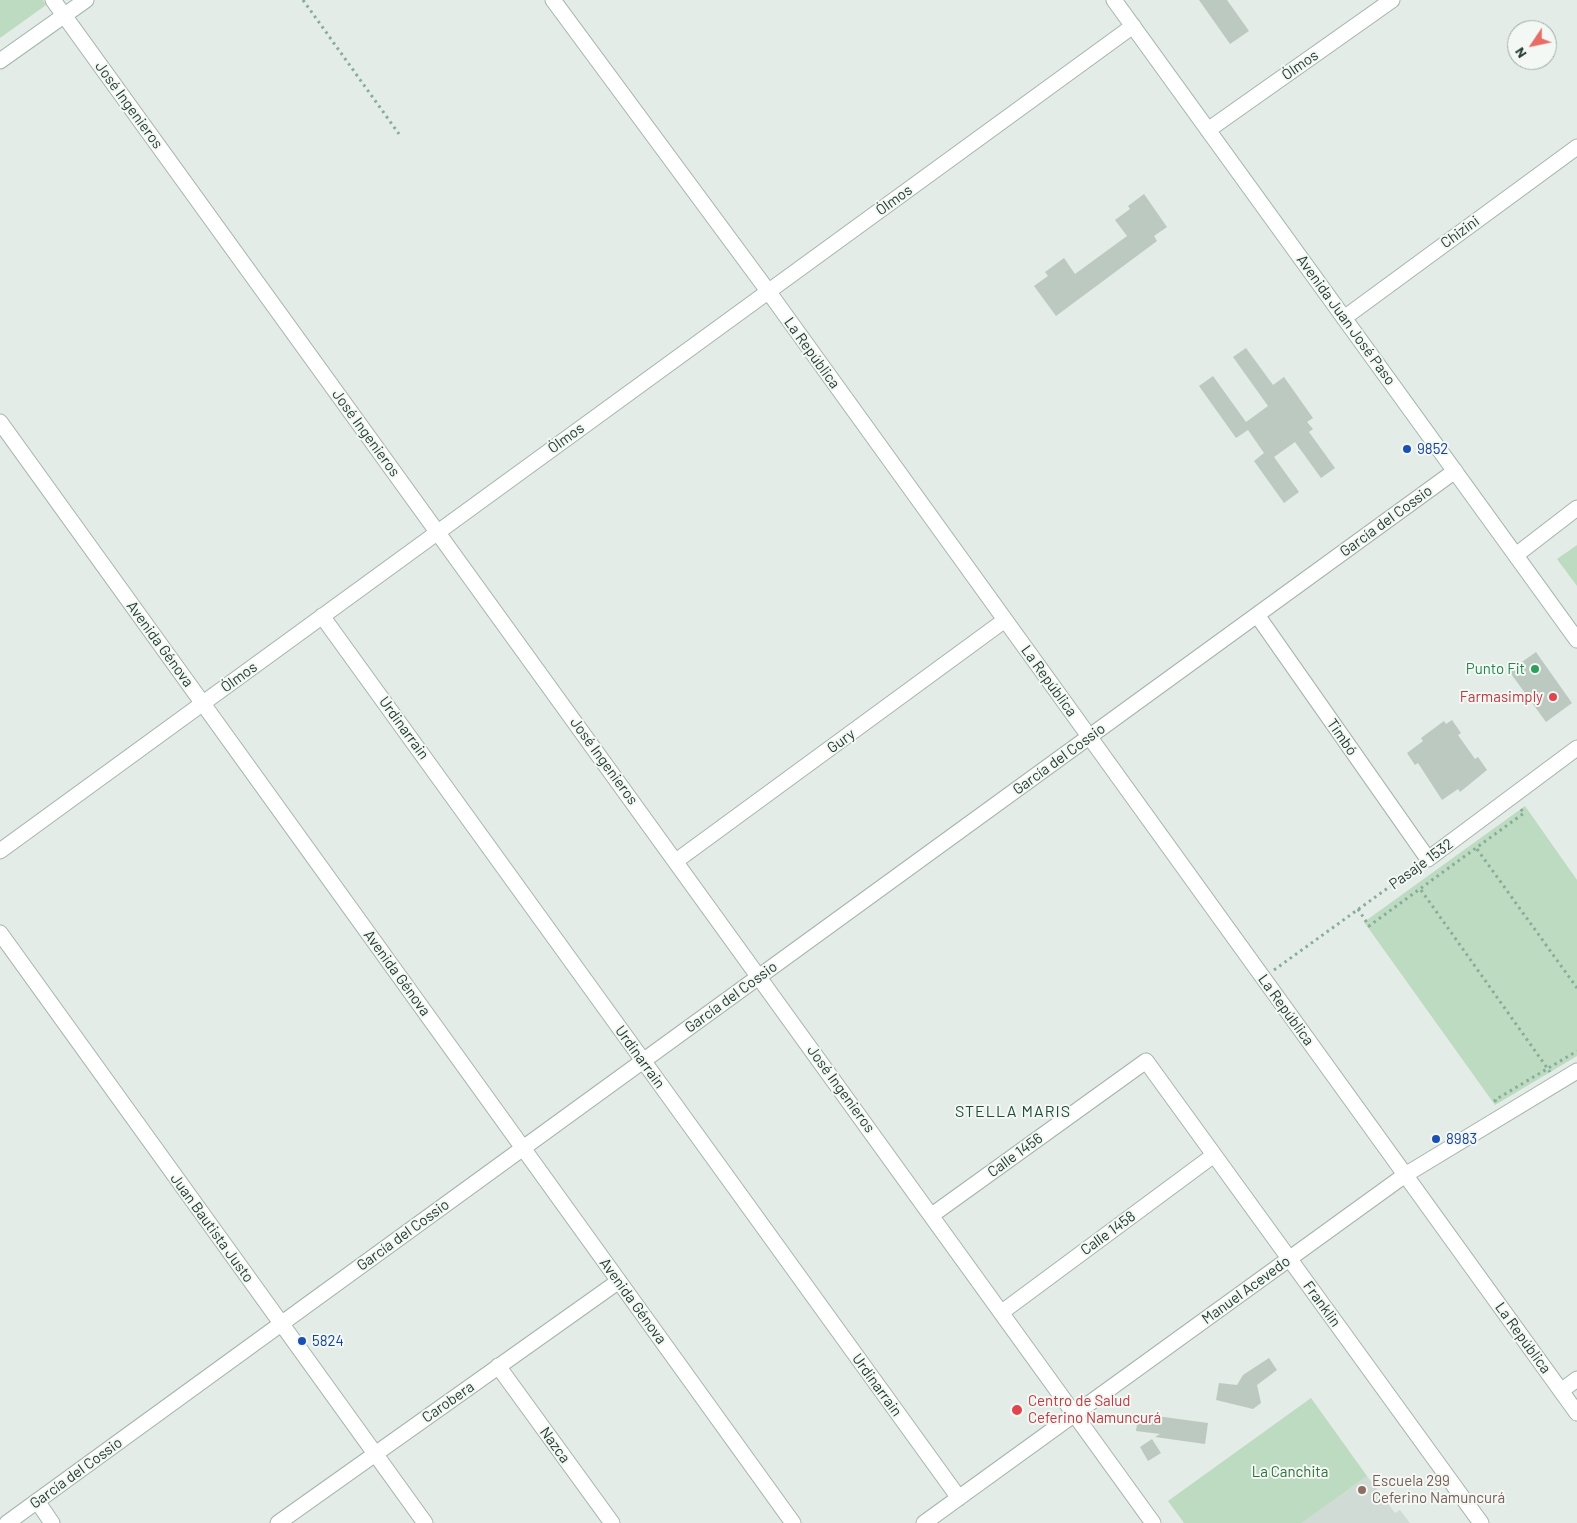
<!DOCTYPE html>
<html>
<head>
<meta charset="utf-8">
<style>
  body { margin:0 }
  #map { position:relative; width:1577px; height:1523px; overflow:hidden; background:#e3ece6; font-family:Barlow,sans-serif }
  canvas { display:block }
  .north { position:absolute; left:1507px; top:20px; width:50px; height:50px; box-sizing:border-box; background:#f3f8f5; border:1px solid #a0ada7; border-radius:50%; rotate:236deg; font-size:14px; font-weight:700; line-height:20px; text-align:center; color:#243c31 }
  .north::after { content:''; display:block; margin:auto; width:18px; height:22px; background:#e86c65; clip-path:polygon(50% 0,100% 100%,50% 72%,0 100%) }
</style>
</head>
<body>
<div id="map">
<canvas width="1577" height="1523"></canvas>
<div class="north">N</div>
</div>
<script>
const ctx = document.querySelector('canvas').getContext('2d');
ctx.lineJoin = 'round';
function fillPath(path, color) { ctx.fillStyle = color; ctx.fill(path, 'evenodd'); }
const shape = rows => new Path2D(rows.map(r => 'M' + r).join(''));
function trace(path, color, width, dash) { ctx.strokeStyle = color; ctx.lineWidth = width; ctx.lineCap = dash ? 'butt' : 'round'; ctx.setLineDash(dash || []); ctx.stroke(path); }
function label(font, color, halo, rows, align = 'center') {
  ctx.font = font + ' Barlow,sans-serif'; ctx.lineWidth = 4; ctx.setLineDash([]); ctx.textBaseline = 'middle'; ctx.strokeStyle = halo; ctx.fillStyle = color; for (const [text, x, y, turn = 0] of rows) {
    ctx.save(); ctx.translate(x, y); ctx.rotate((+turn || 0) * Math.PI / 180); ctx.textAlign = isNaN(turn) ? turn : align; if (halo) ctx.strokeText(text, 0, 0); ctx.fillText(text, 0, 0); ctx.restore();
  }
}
fillPath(shape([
  [1367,1476,1395,1513,1400,1510,1410,1523,1302,1523]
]), '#d1dbd5');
fillPath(shape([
  [0,0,43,0,46,5,0,38],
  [1577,545,1577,586,1557,559],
  [1525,806,1577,880,1577,1056,1495,1105,1364,922],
  [1311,1398,1367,1476,1302,1523,1184,1523,1168,1501]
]), '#bddbc0');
fillPath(shape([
  [1199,0,1227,0,1249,31,1230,44],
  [1144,194,1167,227,1154,236,1157,241,1056,316,1034,286,1048,276,1045,272,1064,258,1075,274,1127,236,1115,220,1130,209,1128,206],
  [1246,348,1273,385,1284,377,1313,418,1307,422,1313,429,1309,432,1335,468,1321,478,1295,442,1274,457,1299,492,1284,503,1254,461,1264,453,1248,430,1236,438,1199,386,1213,376,1246,422,1268,406,1233,357],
  [1536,652,1572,703,1546,722,1509,671],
  [1452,720,1461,733,1458,735,1475,759,1478,757,1487,770,1460,792,1458,789,1442,800,1418,763,1415,765,1407,753,1423,741,1421,738,1444,721,1446,724],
  [1269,1358,1277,1370,1257,1385,1261,1403,1253,1409,1216,1400,1219,1383,1237,1385,1243,1375],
  [1149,1415,1208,1423,1205,1444,1155,1437,1160,1434,1136,1431,1138,1417,1149,1418],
  [1152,1439,1161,1453,1148,1461,1140,1447]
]), '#bbc9c1');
const street = shape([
  [53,0,1153,1523],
  [553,0,768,291,1577,1413],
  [1208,130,1392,0],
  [1344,318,1577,147],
  [0,422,793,1523],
  [1516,555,1577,508],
  [1257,615,1428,859,1577,748],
  [322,616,959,1498],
  [0,851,1133,26],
  [676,861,1005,620],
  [0,933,425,1523],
  [932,1215,1146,1061,1481,1523],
  [1002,1312,1214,1155],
  [498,1366,612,1523],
  [1561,1391,1577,1379],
  [37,1501,52,1523],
  [7,1523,1455,471],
  [278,1523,619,1281],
  [924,1523,1405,1175,1577,1071]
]);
const secondary = shape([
  [1114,0,1577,640],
  [0,61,86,0]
]);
trace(street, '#a6b4ac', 17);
trace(secondary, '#a2b7ac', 17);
trace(shape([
  [303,0,399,134],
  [1477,849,1577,988],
  [1421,890,1550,1072],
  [1358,909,1369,926,1524,813,1520,808],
  [1274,970,1417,867],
  [1496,1102,1495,1100,1577,1051]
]), '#86ad99', 3, [2.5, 4]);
trace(street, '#fff', 15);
trace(secondary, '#fff', 15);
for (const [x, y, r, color] of [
  [1407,449,5,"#1a4fb4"],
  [1535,669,5,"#2e9e5b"],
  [1553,697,5,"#e0444e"],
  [1436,1139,5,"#1a4fb4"],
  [302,1341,5,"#1a4fb4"],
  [1017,1410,6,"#e0444e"],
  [1362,1490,5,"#8d6e63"]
]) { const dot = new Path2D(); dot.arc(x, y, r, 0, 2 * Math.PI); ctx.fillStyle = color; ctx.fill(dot); trace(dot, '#f3f8f5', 2); }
label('15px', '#243c31', '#f3f8f5', [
  ["Ólmos",1300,65,-35],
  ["José Ingenieros",129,105,54],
  ["Ólmos",894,200,-36],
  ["Chizini",1460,232,-36],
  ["Avenida Juan José Paso",1346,320,54],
  ["La República",812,353,54],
  ["José Ingenieros",366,433,54],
  ["Ólmos",566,438,-36],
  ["García del Cossio",1386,521,-36],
  ["Avenida Génova",160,644,54],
  ["Ólmos",239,677,-36],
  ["La República",1049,681,54],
  ["Urdinarrain",404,728,54],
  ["Timbó",1342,737,55],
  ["Gury",841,741,-36],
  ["García del Cossio",1059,759,-36],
  ["José Ingenieros",604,761,54],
  ["Pasaje 1532",1421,864,-36],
  ["Avenida Génova",397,973,54],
  ["García del Cossio",731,997,-36],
  ["La República",1286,1010,54],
  ["Urdinarrain",640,1057,54],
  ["José Ingenieros",841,1089,54],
  ["Calle 1456",1015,1155,-36],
  ["Juan Bautista Justo",212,1228,54],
  ["Calle 1458",1108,1233,-36],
  ["García del Cossio",403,1235,-36],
  ["Manuel Acevedo",1246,1290,-36],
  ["Avenida Génova",633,1301,54],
  ["Franklin",1322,1304,54],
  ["La República",1523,1338,54],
  ["Urdinarrain",877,1385,54],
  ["Carobera",448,1402,-35],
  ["Nazca",555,1445,54],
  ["García del Cossio",76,1473,-36]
]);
label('15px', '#164399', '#f3f8f5', [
  ["9852",1417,449],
  ["8983",1446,1139],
  ["5824",312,1341]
], 'left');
label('15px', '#27864d', '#f3f8f5', [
  ["Punto Fit",1525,669]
], 'right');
label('15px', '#be3a42', '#f3f8f5', [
  ["Farmasimply",1543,697],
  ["Centro de Salud",1028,1401,"left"],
  ["Ceferino Namuncurá",1028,1418,"left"]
], 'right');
label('15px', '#31703d', '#f3f8f5', [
  ["La Canchita",1290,1472]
]);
label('15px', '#785e54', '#f3f8f5', [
  ["Escuela 299",1372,1481],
  ["Ceferino Namuncurá",1372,1498]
], 'left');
ctx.letterSpacing = '1px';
label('16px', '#214c3a', '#f3f8f5', [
  ["STELLA MARIS",1013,1112]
]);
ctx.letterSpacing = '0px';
</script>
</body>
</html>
